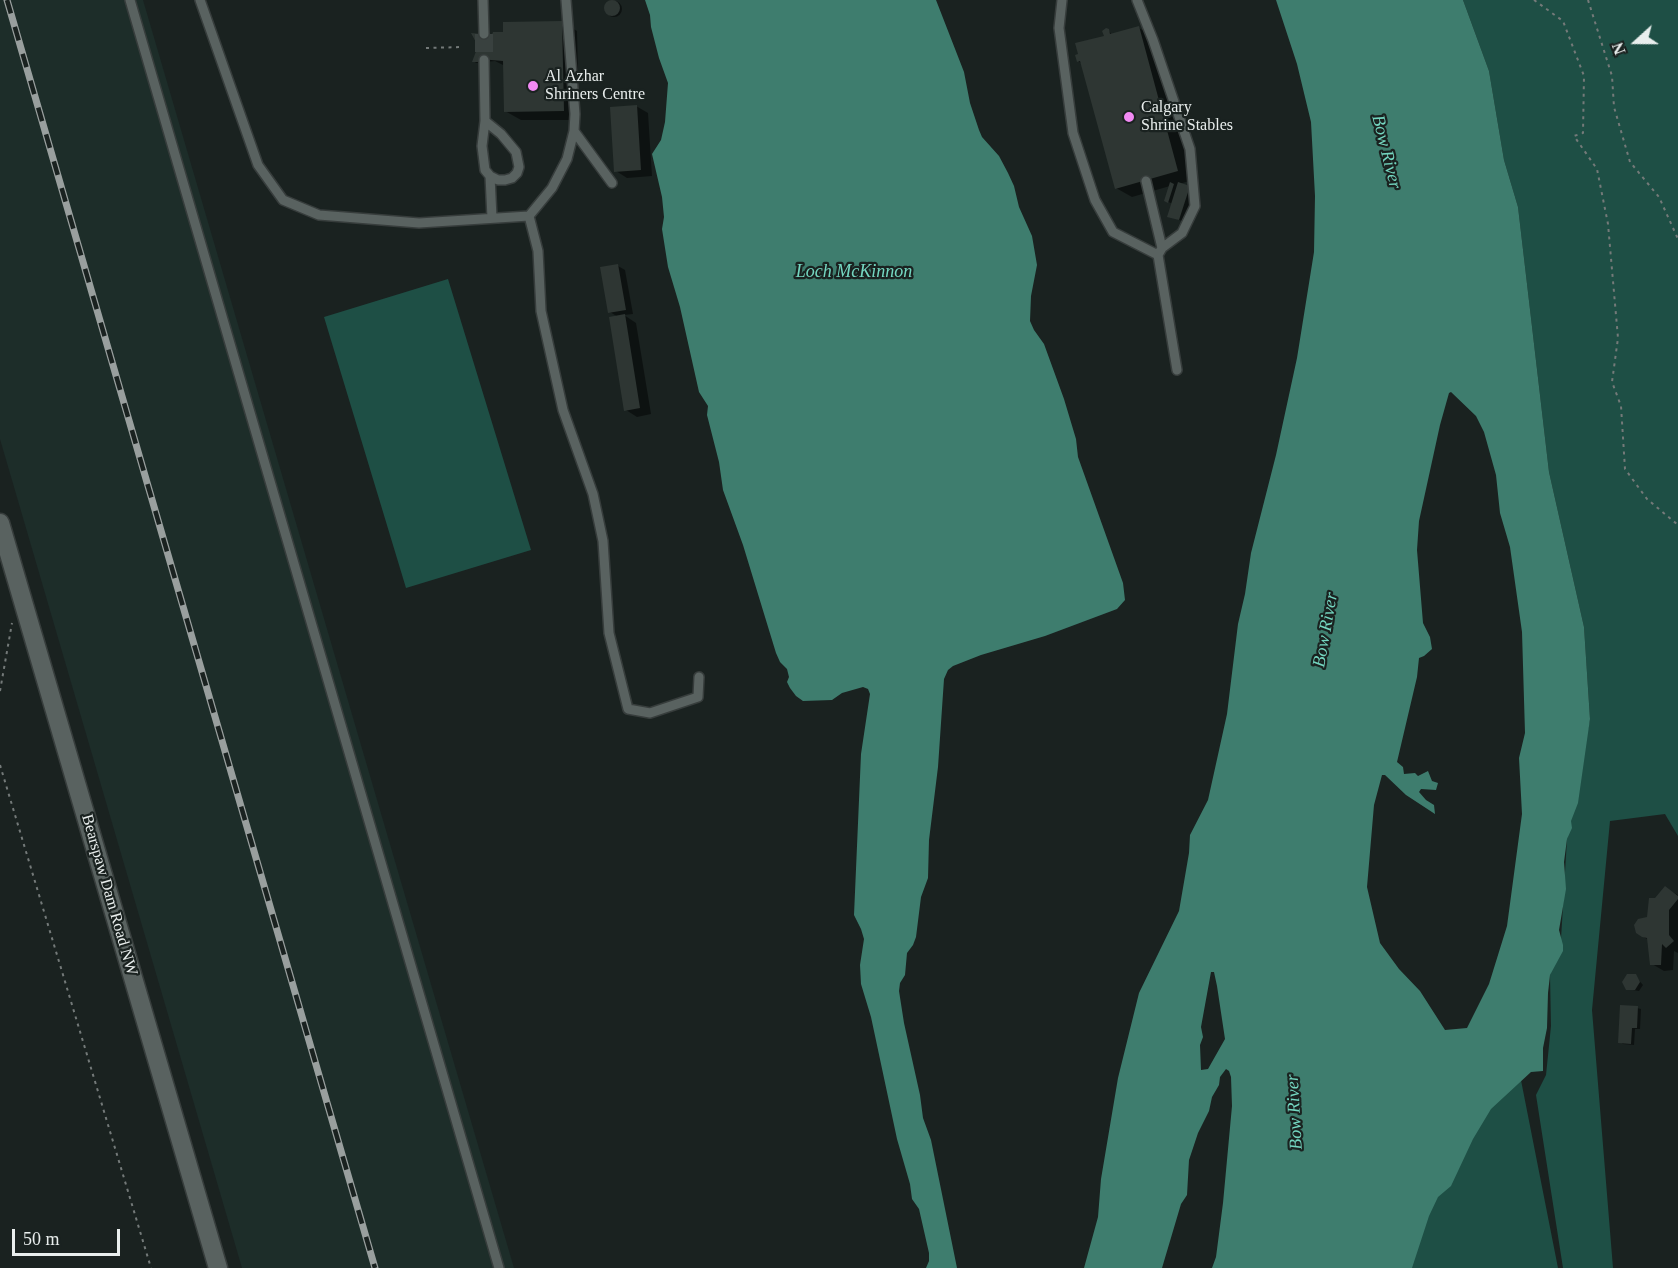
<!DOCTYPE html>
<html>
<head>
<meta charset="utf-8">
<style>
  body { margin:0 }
  #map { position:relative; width:1678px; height:1268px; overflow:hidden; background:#1a2220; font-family:Georgia,serif }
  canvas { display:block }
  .north { position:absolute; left:1606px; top:12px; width:60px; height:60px; -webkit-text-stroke:4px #1a2220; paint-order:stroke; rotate:249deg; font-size:16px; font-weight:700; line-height:24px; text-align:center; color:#e9eeed }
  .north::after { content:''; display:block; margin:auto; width:21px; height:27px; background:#e9eeed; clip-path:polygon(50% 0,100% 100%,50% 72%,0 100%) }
  .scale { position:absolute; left:12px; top:1229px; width:108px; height:27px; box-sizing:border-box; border:3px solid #e9eeed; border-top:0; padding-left:8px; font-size:18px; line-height:21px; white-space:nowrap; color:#e9eeed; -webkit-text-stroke:4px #1a2220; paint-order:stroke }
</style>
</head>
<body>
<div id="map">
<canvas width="1678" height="1268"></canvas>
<div class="north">N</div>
<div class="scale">50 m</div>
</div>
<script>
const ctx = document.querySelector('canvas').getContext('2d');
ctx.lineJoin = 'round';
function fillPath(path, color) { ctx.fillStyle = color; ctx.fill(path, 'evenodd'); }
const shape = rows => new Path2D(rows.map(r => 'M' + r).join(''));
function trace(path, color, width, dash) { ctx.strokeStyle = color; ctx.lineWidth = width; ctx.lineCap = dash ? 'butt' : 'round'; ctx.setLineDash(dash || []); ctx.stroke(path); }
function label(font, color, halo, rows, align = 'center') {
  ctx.font = font + ' Georgia,serif'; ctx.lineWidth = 4.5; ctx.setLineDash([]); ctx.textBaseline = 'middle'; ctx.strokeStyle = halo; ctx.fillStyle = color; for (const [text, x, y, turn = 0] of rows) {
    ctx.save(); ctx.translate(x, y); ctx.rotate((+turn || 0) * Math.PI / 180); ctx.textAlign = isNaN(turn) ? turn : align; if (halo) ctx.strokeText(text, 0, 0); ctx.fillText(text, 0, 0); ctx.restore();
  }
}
fillPath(shape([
  [0,0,143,0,514,1268,242,1268,0,439]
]), '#1d2d29');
fillPath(shape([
  [1463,0,1678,0,1678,836,1665,814,1610,821,1592,1010,1613,1268,1563,1268,1536,1095,1546,1075,1551,1026,1550,975,1561,939,1567,839,1590,719,1584,627,1549,472,1518,207,1504,160,1489,71],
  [448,279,531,550,406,588,324,317],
  [1518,1065,1558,1268,1399,1268,1442,1157]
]), '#1e4f45');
fillPath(shape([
  [645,0,936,0,964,72,970,103,979,130,982,137,999,156,1008,173,1014,186,1019,207,1032,236,1037,265,1031,296,1030,321,1034,330,1044,344,1064,399,1076,439,1078,457,1123,583,1125,600,1117,609,1045,636,981,655,953,666,948,670,944,679,938,767,929,840,928,878,921,897,916,937,913,945,907,953,905,975,900,983,899,991,904,1023,920,1095,923,1118,931,1140,957,1268,926,1268,929,1261,929,1253,919,1209,912,1199,910,1184,897,1139,871,1017,861,984,860,965,864,939,861,929,854,915,861,754,870,694,868,689,863,687,842,693,832,700,803,701,796,696,790,688,787,682,789,677,787,669,780,662,776,653,743,545,723,490,719,462,707,415,708,406,699,392,680,307,668,267,662,229,664,217,662,197,652,154,661,140,665,122,668,83,659,58,651,27,650,15],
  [1276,0,1463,0,1489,71,1504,160,1518,207,1549,472,1584,627,1590,719,1578,803,1571,821,1572,828,1567,839,1564,862,1566,889,1559,930,1563,945,1563,951,1550,975,1548,993,1547,1028,1543,1048,1543,1071,1531,1072,1491,1109,1473,1139,1451,1186,1438,1197,1429,1216,1412,1268,1212,1268,1216,1257,1223,1203,1232,1106,1231,1077,1229,1071,1226,1069,1220,1077,1219,1085,1212,1097,1209,1111,1198,1133,1189,1160,1187,1195,1181,1204,1162,1268,1084,1268,1098,1217,1101,1179,1118,1078,1139,993,1179,911,1189,853,1190,835,1208,800,1227,714,1238,624,1245,594,1251,553,1276,455,1297,358,1314,252,1315,196,1311,122,1297,64],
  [1451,392,1476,416,1484,432,1496,475,1500,513,1510,547,1522,632,1525,733,1519,758,1522,814,1507,926,1489,984,1467,1028,1445,1030,1420,991,1399,969,1380,943,1367,887,1374,805,1382,775,1385,775,1406,795,1435,814,1434,805,1426,800,1419,792,1421,789,1436,790,1438,783,1432,781,1428,771,1418,776,1415,773,1404,774,1403,767,1397,762,1417,677,1419,658,1424,656,1432,649,1430,637,1423,623,1417,550,1419,521,1440,425,1449,393],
  [1211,972,1214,972,1217,986,1225,1039,1208,1069,1201,1070,1200,1045,1203,1037,1201,1027]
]), '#3e7d6e');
fillPath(shape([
  '606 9a8 8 0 1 1 16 0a8 8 0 1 1-16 0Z',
  [562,22,577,31,579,120,521,120,505,111,505,66,495,61,476,63,474,61,492,36],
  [1139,28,1155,37,1193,180,1179,184,1197,191,1187,223,1169,216,1173,204,1166,201,1170,186,1132,197,1116,188,1082,64,1078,61,1107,36,1109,31,1112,35],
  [636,106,648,113,652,176,627,178,616,171],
  [618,266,625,270,633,314,624,315,636,323,651,414,637,417,626,410,618,317,610,312],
  [1665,888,1678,895,1678,953,1674,951,1673,970,1664,971,1652,964,1649,940,1642,936,1655,900],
  [1635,976,1643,985,1639,991,1627,989],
  [1637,1008,1641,1009,1640,1029,1635,1029,1634,1045,1623,1044,1620,1042]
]), '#0007');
fillPath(shape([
  '604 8a8 8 0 1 1 16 0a8 8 0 1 1-16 0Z',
  [562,21,564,111,504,112,503,61,479,59,478,62,472,62,478,46,471,33,492,35,493,32,503,32,503,22],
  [1139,26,1178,171,1115,189,1080,61,1077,62,1075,55,1078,54,1075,43,1104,36,1102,31,1106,28,1109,29,1110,34],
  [637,105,641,170,614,172,610,107],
  [1170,182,1174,184,1168,203,1164,201],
  [1178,182,1190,186,1179,220,1167,217],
  [618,264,626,310,608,313,600,267],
  [625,314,640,408,624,411,609,317],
  [1665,886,1678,896,1678,899,1669,910,1669,935,1674,941,1666,948,1662,944,1661,965,1650,965,1647,938,1642,937,1636,933,1634,925,1638,919,1647,917,1649,898,1655,898],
  [1627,974,1636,974,1640,982,1635,990,1626,990,1622,982],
  [1620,1005,1638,1006,1637,1028,1632,1028,1631,1044,1618,1043]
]), '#2e3633');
trace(shape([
  [484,34,484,60]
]), '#39413f', 18, [18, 9]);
const service = shape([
  [130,0,499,1268],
  [200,0,258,165,283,200,319,215,419,223,529,216,552,188,567,159,574,131,575,114,566,0],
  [483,0,484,34],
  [1062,0,1059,28,1073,133,1095,200,1113,232,1158,255,1162,248,1182,233,1195,206,1190,149,1153,40,1137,0],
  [484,60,485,121],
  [485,121,501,134,516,152,519,167,517,173,512,178,505,180,498,180,490,176,485,170,482,146,485,121],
  [574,131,612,183],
  [490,176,492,218],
  [1146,181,1162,248],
  [529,216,538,251,541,311,563,410,593,494,603,541,609,633,628,709,650,713,698,697,699,677],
  [1158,255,1177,370]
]);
const minor = shape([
  [0,523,218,1268]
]);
trace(service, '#373d3c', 12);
trace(minor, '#373d3c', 21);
trace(shape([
  [1534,0,1563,21,1584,76,1583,133,1574,136,1597,169,1608,224,1618,338,1612,382,1621,406,1625,469,1647,499,1678,525],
  [1588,0,1612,76,1614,107,1630,162,1659,197,1678,239],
  [426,48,463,47],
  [0,691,12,623],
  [0,765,151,1268]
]), '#747a79', 2, [3, 4.5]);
trace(service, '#596260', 9);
trace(minor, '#596260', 18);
const rail = shape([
  [7,0,375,1268]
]);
trace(rail, '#999f9e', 7);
trace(rail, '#1a2220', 4.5, [14]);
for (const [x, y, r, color] of [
  [533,86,6,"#f28af3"],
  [1129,117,6,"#f28af3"]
]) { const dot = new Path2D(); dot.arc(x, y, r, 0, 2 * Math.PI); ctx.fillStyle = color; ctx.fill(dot); trace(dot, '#1a2220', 2); }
label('16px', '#e9eeed', '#1a2220', [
  ["Al Azhar",545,77],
  ["Shriners Centre",545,95],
  ["Calgary",1141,108],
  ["Shrine Stables",1141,126]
], 'left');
label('16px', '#e9eeed', '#1a2220', [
  ["Bearspaw Dam Road NW",109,895,74]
]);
label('italic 18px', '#74d6c0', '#1a2220', [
  ["Bow River",1386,152,76],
  ["Loch McKinnon",854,272],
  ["Bow River",1326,630,-80],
  ["Bow River",1295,1112,-93]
]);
</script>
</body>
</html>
